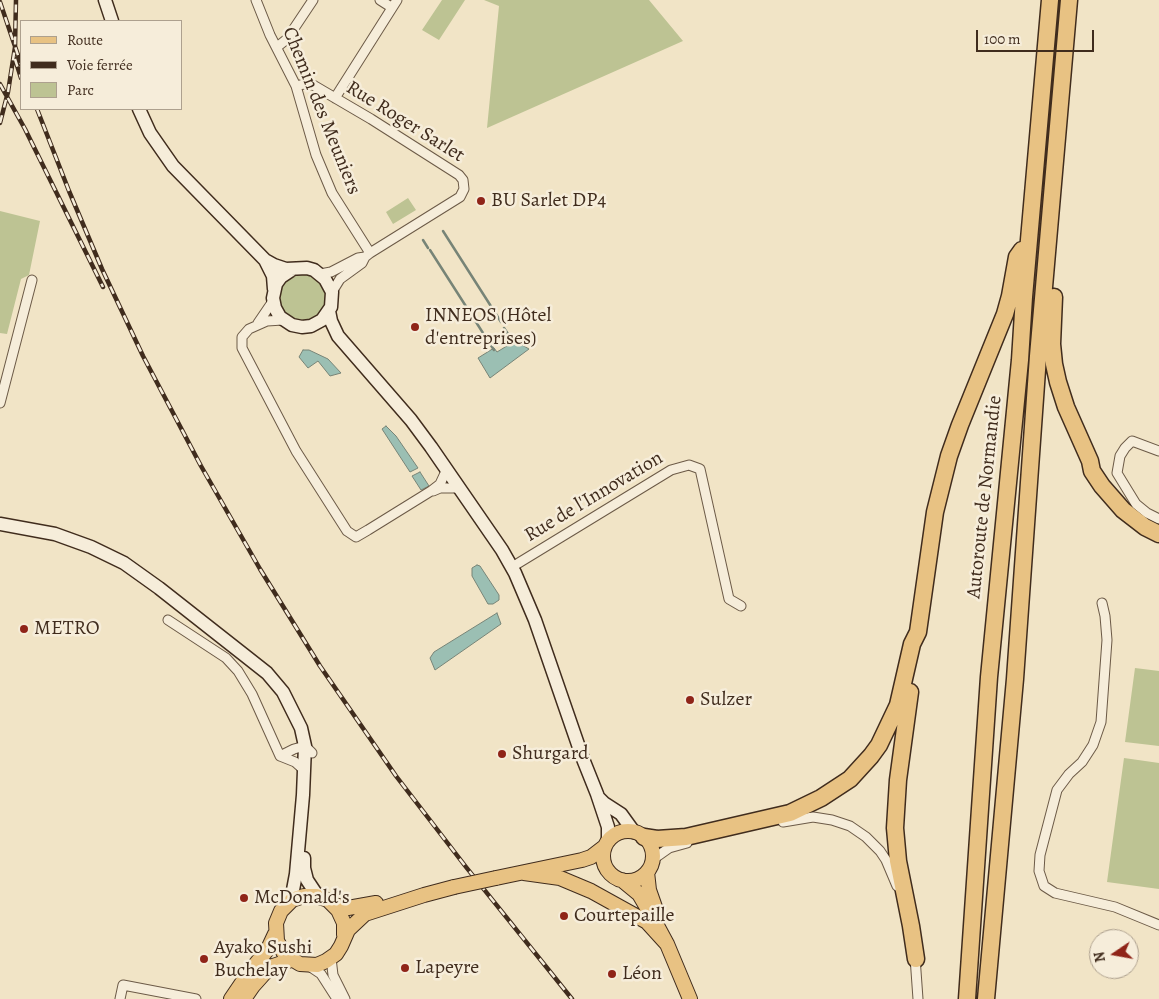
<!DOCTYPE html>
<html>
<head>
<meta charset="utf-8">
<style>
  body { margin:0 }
  #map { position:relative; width:1159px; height:999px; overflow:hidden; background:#f1e4c6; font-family:Alegreya,serif }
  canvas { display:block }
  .legend { position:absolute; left:20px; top:20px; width:162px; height:90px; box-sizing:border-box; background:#f6edda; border:1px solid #ada08e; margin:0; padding:6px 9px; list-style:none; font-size:15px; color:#402c1d }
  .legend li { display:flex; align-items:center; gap:10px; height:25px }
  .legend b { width:25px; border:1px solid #ada08e }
  .north { position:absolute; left:1089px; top:929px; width:50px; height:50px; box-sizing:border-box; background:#f6edda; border:1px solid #ada08e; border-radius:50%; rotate:258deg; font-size:14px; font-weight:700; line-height:20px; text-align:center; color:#402c1d }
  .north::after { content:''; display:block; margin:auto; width:18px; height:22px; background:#8f2418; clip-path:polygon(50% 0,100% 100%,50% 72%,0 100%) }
  .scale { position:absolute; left:976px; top:30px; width:118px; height:22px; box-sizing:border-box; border:2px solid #402c1d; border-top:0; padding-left:6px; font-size:15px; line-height:18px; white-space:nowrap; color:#402c1d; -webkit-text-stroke:4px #f6edda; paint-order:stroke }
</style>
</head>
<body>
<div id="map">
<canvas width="1159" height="999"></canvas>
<ul class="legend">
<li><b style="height:6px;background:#e8c283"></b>Route</li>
<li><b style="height:6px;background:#402c1d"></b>Voie ferrée</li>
<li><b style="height:14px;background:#bdc393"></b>Parc</li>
</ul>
<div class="north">N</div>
<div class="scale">100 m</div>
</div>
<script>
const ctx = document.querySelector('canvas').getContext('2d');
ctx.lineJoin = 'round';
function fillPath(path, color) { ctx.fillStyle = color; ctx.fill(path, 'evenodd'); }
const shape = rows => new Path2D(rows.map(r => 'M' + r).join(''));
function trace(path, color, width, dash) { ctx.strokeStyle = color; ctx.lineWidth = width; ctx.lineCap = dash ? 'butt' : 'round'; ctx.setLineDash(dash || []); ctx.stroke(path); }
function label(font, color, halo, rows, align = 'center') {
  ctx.font = font + ' Alegreya,serif'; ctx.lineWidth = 5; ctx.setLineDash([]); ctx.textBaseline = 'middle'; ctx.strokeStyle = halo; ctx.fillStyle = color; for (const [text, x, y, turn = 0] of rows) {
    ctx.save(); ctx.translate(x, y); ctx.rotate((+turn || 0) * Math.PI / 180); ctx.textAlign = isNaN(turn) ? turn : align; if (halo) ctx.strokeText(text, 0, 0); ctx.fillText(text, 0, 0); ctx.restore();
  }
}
fillPath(shape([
  [442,0,465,0,439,40,422,30],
  [484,0,649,0,683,41,487,128,499,6],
  [408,198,416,210,393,224,386,212],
  [0,211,40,221,29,275,21,279,7,334,0,333],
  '278 297a24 24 0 1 1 48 0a24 24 0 1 1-48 0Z',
  [1135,668,1159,671,1159,746,1125,742],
  [1124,758,1159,763,1159,889,1107,882]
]), '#bdc393');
const water = shape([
  [515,341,529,349,490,378,478,358,494,348,497,352,515,341],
  [303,350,309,350,328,359,341,373,330,376,318,361,308,368,299,357,303,350],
  [386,426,396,436,418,468,410,472,382,429,386,426],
  [420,472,429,486,421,490,412,476,420,472],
  [477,565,480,566,499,595,499,600,493,604,488,604,472,576,472,568,477,565],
  [497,613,501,624,435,670,430,658,434,652,497,613]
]);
fillPath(water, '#9bbfb3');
trace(water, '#778477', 1);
trace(shape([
  [443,231,501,322],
  [423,240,428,248],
  [430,250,483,333],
  [504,328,514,343],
  [487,339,494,350]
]), '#778477', 2.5);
const street = shape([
  [256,0,270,35,296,86,316,155,332,193,370,253,365,257,362,263,340,279,332,292],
  [380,0,391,7],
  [277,47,287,39,313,0],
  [296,86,304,84,313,85,371,119,459,175,463,180,464,189,460,197,370,253],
  [335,98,397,0],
  [320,274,331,272,358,258,365,257],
  [283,320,267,321,249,329,242,337,242,348,296,451,347,531,356,537,368,530,431,491,440,484,447,469],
  [258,323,273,301],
  [0,403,32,280],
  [1159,451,1132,441,1125,448,1120,456,1117,473,1136,504,1147,513,1159,519],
  [433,491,440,488,460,488],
  [512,567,671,470,689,465,700,469,729,599,741,606],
  [1102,603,1105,616,1107,640,1101,722,1093,745,1082,762,1069,774,1057,790,1040,855,1039,871,1044,886,1055,893,1115,907,1159,925],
  [168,620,226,658,238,671,252,694,280,756,295,762,305,771],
  [280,756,294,749,305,746,312,753],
  [783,822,813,817,832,820,850,826,866,837,880,851,886,860,897,886],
  [652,860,669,848,687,843],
  [915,957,918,999],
  [331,958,333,975,345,999],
  [309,966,321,974,337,999],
  [120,999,123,985,196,999]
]);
const secondary = shape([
  [105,0,112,21],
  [139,109,150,133,173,166,265,260,273,276,274,289],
  [265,260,274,265,286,269,307,268,314,270,325,279,332,292,331,307,322,320,311,326,302,327,292,325,280,317,275,308,273,298,276,284,281,277,293,269],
  [329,311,331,321,338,336,411,420,431,447,502,550,515,573,535,620,583,759,597,794,608,827,608,840],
  [0,524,55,534,91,547,124,563,159,588,248,658,267,673,283,692,301,728,305,746,303,795,296,874,293,890,288,903],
  [599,798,604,803,621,814,634,832],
  [304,858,304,868,307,880,315,892,321,897]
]);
const primary = shape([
  '603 856a25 25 0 1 1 50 0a25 25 0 1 1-50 0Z',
  [647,872,649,890,656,910],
  [524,873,560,878,591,891,647,922,667,944],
  [496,878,582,860,591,857,604,847],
  [622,880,639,894,653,918,667,944,690,999],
  [334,905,348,908,376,903],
  [344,935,344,923,338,910,328,900,316,896,304,896,292,900,281,911,276,923,277,941,285,955,300,964,317,965,326,961,336,954,341,946,348,930,365,914,424,895,454,887],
  [231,999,250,971,268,949,275,934],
  [244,999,253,986,270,967,291,960]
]);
const highway = shape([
  [1054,297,1052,344,1054,364,1058,382,1066,407,1090,461,1092,471,1102,486,1123,510,1145,527,1159,534],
  [910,692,898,780,895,828,898,861,911,926,916,959],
  [644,837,657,839,686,837,790,813,821,798,850,779,871,756,879,745,898,705,912,644,918,632,935,512,949,456,960,425,1005,314,1010,296,1017,257,1022,250],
  [967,999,989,677,1020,360,1024,297,1050,0],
  [986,999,1015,679,1038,356,1069,0]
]);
trace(street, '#6c5a47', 11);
trace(secondary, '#402c1d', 15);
trace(primary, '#402c1d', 16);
trace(highway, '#402c1d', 19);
trace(street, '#f6edda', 9);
trace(secondary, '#f6edda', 12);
trace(primary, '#e8c283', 14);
trace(highway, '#e8c283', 16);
const rail = shape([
  [0,2,21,64],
  [15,59,21,78],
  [0,84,25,129,103,287],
  [37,109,69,191,102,269,143,356,201,466,260,569,320,666,396,776,466,867,572,999],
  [0,123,8,92,15,47,16,0]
]);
trace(rail, '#402c1d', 4.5);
trace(rail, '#f6edda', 2.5, [8]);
const primaryBridge = shape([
  [454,887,496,878]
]);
trace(primaryBridge, '#402c1d', 16, []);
trace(primaryBridge, '#e8c283', 14);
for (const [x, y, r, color] of [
  [481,201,5,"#8f2418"],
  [415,327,5,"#8f2418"],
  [24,629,5,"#8f2418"],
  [690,700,5,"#8f2418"],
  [502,754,5,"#8f2418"],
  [244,898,5,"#8f2418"],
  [564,916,5,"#8f2418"],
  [204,959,5,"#8f2418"],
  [405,968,5,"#8f2418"],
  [612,974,5,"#8f2418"]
]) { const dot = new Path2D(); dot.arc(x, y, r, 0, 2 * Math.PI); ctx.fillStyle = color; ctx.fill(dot); trace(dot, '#f6edda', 2); }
label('20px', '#402c1d', '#f6edda', [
  ["Chemin des Meuniers",321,111,68],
  ["Rue Roger Sarlet",405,122,32],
  ["Rue de l'Innovation",594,497,-31],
  ["Autoroute de Normandie",985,497,-84]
]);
label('20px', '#402c1d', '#f6edda', [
  ["BU Sarlet DP4",491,201],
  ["INNEOS (Hôtel",425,316],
  ["d'entreprises)",425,339],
  ["METRO",34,629],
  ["Sulzer",700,700],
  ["Shurgard",512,754],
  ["McDonald's",254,898],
  ["Courtepaille",574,916],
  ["Ayako Sushi",214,948],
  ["Buchelay",214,971],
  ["Lapeyre",415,968],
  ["Léon",622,974]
], 'left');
</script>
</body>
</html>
